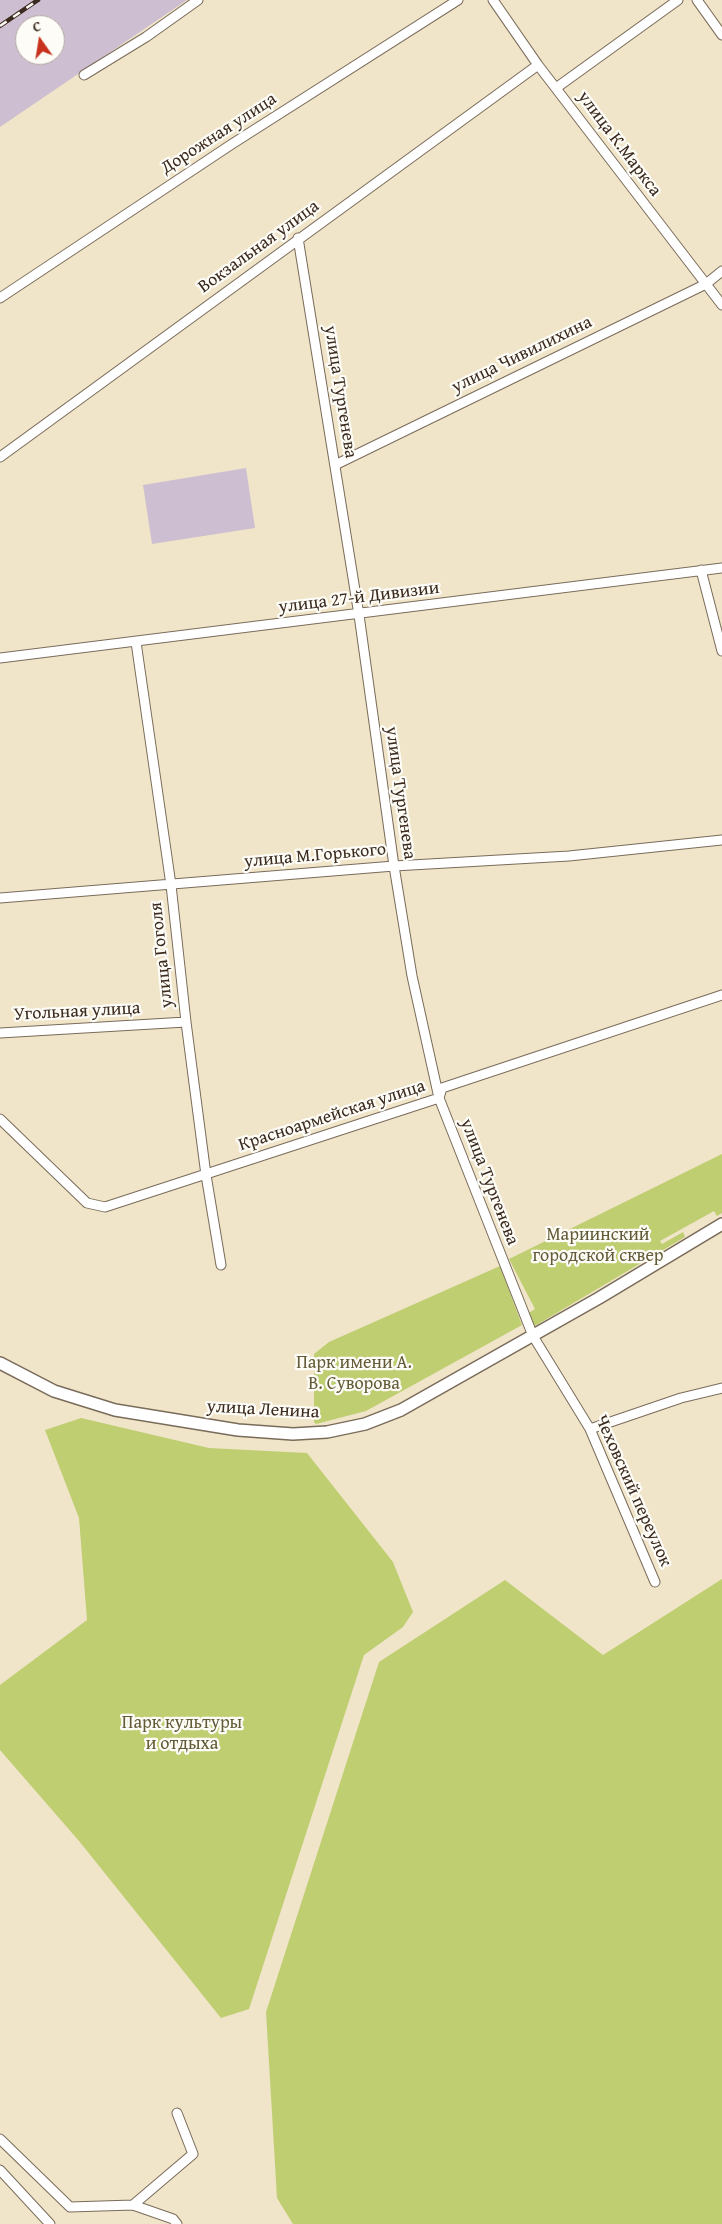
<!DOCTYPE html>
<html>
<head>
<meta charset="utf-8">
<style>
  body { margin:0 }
  #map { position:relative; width:722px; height:2224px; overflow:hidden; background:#f0e5c9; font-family:"Gentium Book Plus",serif }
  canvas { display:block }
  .north { position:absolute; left:15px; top:15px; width:50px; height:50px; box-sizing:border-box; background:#fdfcf7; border:1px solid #afa8a0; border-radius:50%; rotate:347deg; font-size:14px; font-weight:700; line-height:20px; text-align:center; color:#3b2a1e }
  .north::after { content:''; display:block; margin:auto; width:18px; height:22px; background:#c8321e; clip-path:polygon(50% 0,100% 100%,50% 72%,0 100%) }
</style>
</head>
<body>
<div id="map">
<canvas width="722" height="2224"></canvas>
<div class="north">С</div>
</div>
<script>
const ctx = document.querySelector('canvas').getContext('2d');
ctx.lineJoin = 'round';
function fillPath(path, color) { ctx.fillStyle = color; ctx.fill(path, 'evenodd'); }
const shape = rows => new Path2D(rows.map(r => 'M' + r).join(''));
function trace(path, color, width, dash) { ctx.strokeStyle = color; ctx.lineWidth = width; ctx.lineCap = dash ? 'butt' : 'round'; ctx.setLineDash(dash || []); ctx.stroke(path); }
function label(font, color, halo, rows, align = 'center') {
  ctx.font = font + ' "Gentium Book Plus",serif'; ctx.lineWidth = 4.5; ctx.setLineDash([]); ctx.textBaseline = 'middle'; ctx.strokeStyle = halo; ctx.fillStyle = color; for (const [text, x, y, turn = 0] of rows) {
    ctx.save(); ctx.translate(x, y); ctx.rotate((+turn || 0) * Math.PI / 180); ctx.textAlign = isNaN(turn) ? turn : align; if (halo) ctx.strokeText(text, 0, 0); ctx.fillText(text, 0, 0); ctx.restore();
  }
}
fillPath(shape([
  [0,0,187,0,0,127],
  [25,25,55,25,55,55,25,55],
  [246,468,255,528,152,544,143,485]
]), '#cebed1');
fillPath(shape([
  [722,1154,722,1213,717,1216,714,1211,660,1241,662,1244,683,1232,685,1237,533,1327,527,1314,535,1309,509,1259],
  [500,1266,522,1325,366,1411,316,1424,314,1422,314,1354,329,1342],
  [81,1418,209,1448,307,1453,393,1562,413,1612,403,1627,364,1655,249,2009,221,2018,79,1841,0,1750,0,1685,87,1620,79,1518,45,1430],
  [722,1579,722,2224,293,2224,277,2198,266,2012,379,1662,505,1580,603,1655]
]), '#bfce71');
const minor = shape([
  [493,0,538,65,722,305],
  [697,0,722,35],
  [84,75,146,37,198,0],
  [556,88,678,0],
  [298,238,359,615,394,866,412,976,439,1098,533,1336,590,1429,655,1582],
  [0,298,232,144,458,0],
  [0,457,538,65],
  [335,465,706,284,722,271],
  [701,570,722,651],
  [136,642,171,885,186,1022,206,1175,221,1265],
  [0,658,722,568],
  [0,898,394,866,569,856,722,840],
  [0,1033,186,1022],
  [0,1119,87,1203,105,1207,439,1098,442,1088,722,995],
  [590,1429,681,1398,722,1388],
  [0,2139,70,2207,133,2205,173,2219,177,2224],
  [0,2170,50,2224],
  [133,2205,193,2154,177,2113]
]);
const major = shape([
  [0,1363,54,1391,115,1410,238,1430,293,1434,327,1432,365,1424,401,1410,599,1298,722,1224]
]);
trace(minor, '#7a6b5a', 11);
trace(major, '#7a6b5a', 14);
trace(minor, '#fff', 9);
trace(major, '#fff', 11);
const rail = shape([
  [0,26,38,0]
]);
trace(rail, '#3b2a1e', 4.5);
trace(rail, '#fdfcf7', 2.5, [8]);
label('18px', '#3b2a1e', '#fdfcf7', [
  ["Дорожная улица",219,134,-33],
  ["улица К.Маркса",619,144,53],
  ["Вокзальная улица",259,247,-36],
  ["улица Чивилихина",522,355,-26],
  ["улица Тургенева",340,392,81],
  ["улица 27-й Дивизии",359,598,-7],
  ["улица Тургенева",400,793,82],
  ["улица М.Горького",315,856,-5],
  ["улица Гоголя",162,955,-96],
  ["Угольная улица",77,1012,-3],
  ["Красноармейская улица",332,1116,-18],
  ["улица Тургенева",489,1182,69],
  ["улица Ленина",263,1410,3],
  ["Чеховский переулок",633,1491,66]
]);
label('18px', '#635b37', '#fdfcf7', [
  ["Мариинский",598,1235],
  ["городской сквер",598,1256],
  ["Парк имени А.",354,1363],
  ["В. Суворова",354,1384],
  ["Парк культуры",182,1723],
  ["и отдыха",182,1744]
]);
</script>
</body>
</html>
